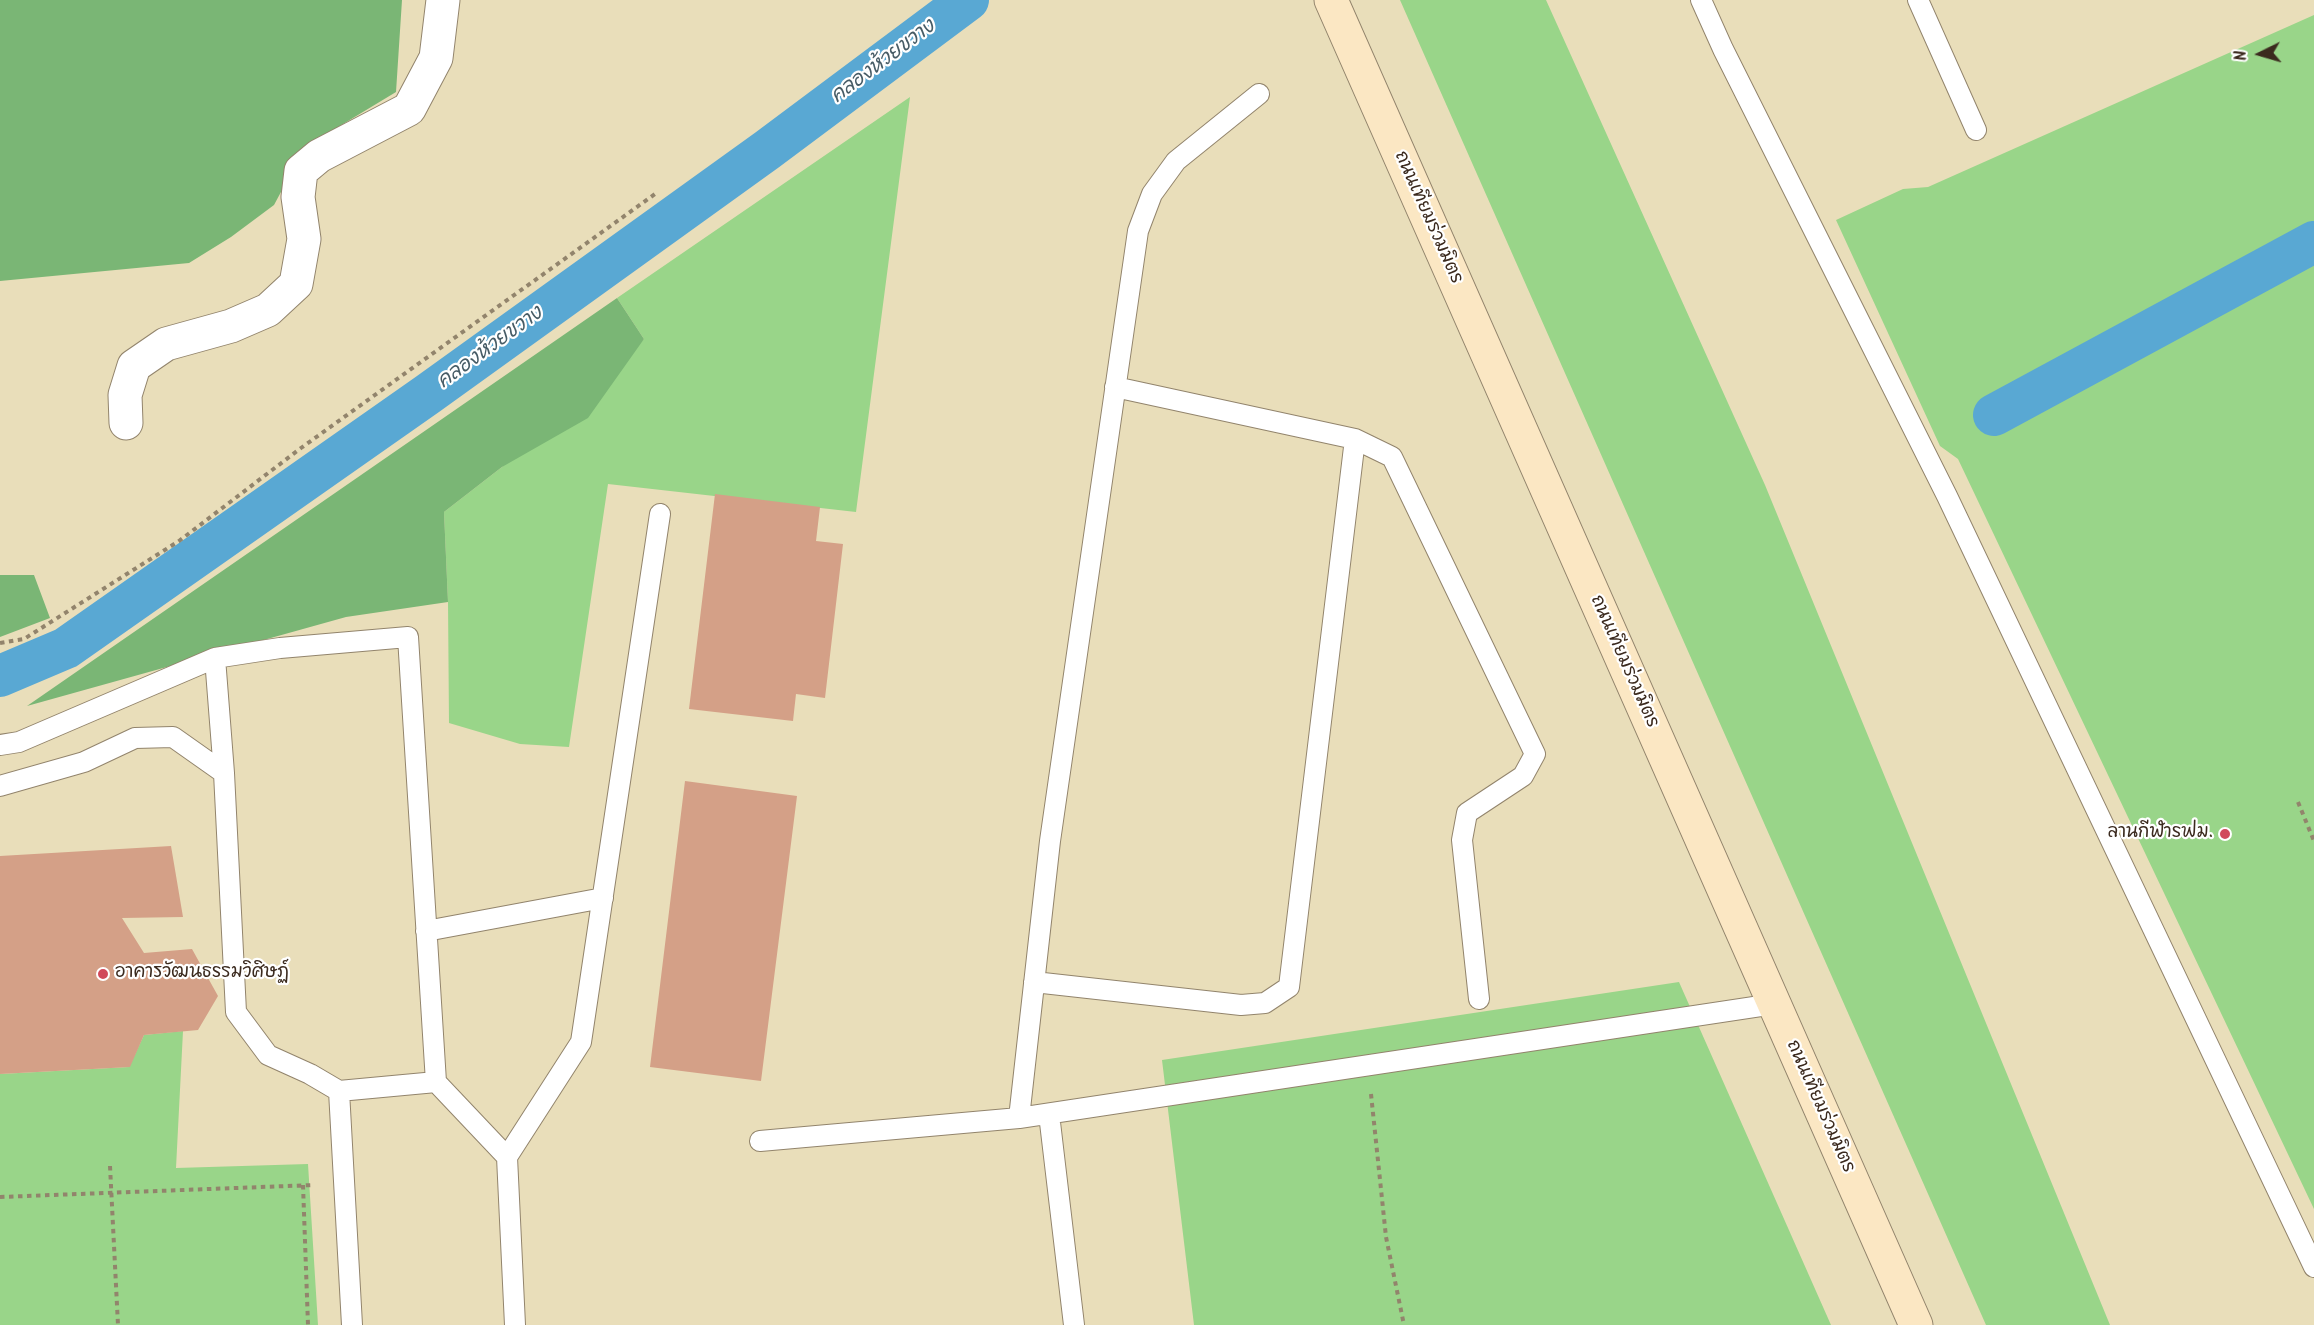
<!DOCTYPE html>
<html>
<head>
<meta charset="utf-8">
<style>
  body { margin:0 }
  #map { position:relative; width:2314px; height:1325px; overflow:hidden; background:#e9deba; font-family:Kalam,sans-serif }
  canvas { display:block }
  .north { position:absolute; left:2230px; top:24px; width:60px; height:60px; -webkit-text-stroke:4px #fff; paint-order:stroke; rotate:265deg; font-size:16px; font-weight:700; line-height:24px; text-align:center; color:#3b2a1e }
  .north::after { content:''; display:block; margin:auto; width:21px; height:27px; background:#3b2a1e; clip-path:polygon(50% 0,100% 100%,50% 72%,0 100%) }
</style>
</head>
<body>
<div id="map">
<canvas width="2314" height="1325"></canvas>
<div class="north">N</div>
</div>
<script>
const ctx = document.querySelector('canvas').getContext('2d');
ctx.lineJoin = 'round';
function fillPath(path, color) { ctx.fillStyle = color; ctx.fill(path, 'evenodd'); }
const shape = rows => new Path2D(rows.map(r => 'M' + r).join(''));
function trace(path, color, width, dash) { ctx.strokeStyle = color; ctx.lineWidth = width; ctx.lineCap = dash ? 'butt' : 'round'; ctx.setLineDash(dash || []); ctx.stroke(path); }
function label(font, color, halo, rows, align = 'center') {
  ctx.font = font + ' Kalam,"Playpen Sans Thai",sans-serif'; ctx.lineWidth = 4.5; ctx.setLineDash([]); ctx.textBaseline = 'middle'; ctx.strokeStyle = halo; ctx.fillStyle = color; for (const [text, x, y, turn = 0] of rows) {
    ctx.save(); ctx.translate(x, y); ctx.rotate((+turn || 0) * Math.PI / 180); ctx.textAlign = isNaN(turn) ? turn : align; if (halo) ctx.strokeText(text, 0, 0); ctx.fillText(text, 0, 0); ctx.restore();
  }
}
fillPath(shape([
  [1400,0,1546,0,1765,485,2110,1325,1986,1325],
  [2314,15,2314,1209,1958,459,1940,446,1836,220,1903,189,1928,187],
  [910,97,856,512,608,484,569,747,520,744,449,723,448,602,444,512,502,467,644,339,617,298],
  [1679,982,1831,1325,1194,1325,1162,1060],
  [183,1031,176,1168,308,1164,318,1325,0,1325,0,1074,129,1067,144,1035]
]), '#99d589');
fillPath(shape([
  [0,0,402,0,396,92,305,147,274,205,231,237,189,263,0,281],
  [617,298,644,339,588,418,502,467,444,512,448,602,346,617,27,706],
  [0,575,34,575,50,618,0,637]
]), '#7ab675');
trace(shape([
  [1994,415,2314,242],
  [0,676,66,648,428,394,767,150,968,0]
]), '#59a8d3', 42);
fillPath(shape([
  [715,494,820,507,816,541,843,544,825,698,796,694,793,721,689,709],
  [685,781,797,796,761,1081,650,1067],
  [171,846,183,917,122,918,144,953,192,949,218,996,198,1030,144,1035,130,1067,0,1074,0,856]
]), '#d4a087');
const lane = shape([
  [1701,0,1723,49,1947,496,2314,1267],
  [1918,0,1976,130],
  [1115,387,1355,439,1392,457,1535,754,1523,776,1467,813,1462,840,1479,999],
  [0,745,19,742,215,658],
  [0,786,84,762,135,738,173,737,224,773],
  [426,931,603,898],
  [1034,982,1241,1005,1265,1003,1289,987,1355,439],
  [436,1082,339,1091,310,1074,268,1055,236,1012,224,773,215,658,280,648,408,637,436,1082,507,1157,515,1325],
  [339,1091,352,1325],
  [1049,1114,1074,1325],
  [1019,1118,1050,841,1138,231,1152,194,1176,161,1259,94],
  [760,1141,1019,1118,1774,1004],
  [507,1157,581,1042,660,514]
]);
const street = shape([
  [126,423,125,395,134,366,166,344,231,326,268,310,296,284,304,239,298,197,301,171,319,156,409,109,436,58,443,0]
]);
const secondary = shape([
  [1331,0,1916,1325]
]);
trace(lane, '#92846c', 22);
trace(street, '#92846c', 35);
trace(secondary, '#92846c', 35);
trace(shape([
  [0,643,24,639,179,541,301,448,655,194],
  [2298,802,2314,841],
  [1371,1094,1386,1237,1404,1325],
  [110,1166,118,1325],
  [303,1185,308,1325],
  [0,1197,314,1185]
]), '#92846c', 4, [4.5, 4.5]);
trace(lane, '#fff', 20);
trace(street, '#fff', 33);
trace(secondary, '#fbe7c3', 33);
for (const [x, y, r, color] of [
  [2225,834,6,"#d1495b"],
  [103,974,6,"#d1495b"]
]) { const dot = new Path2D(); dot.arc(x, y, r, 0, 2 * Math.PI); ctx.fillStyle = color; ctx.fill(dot); trace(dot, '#fff', 2); }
label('18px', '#3b2a1e', '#fff', [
  ["ถนนเทียมร่วมมิตร",1427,218,66],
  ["ถนนเทียมร่วมมิตร",1623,662,66],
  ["ถนนเทียมร่วมมิตร",1819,1107,66]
]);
label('18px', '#3b2a1e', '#fff', [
  ["ลานกีฬารฟม.",2213,834],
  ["อาคารวัฒนธรรมวิศิษฏ์",115,974,"left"]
], 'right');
label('italic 20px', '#475c66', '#fff', [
  ["คลองห้วยขวาง",884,63,-37],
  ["คลองห้วยขวาง",491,349,-36]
]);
</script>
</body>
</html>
